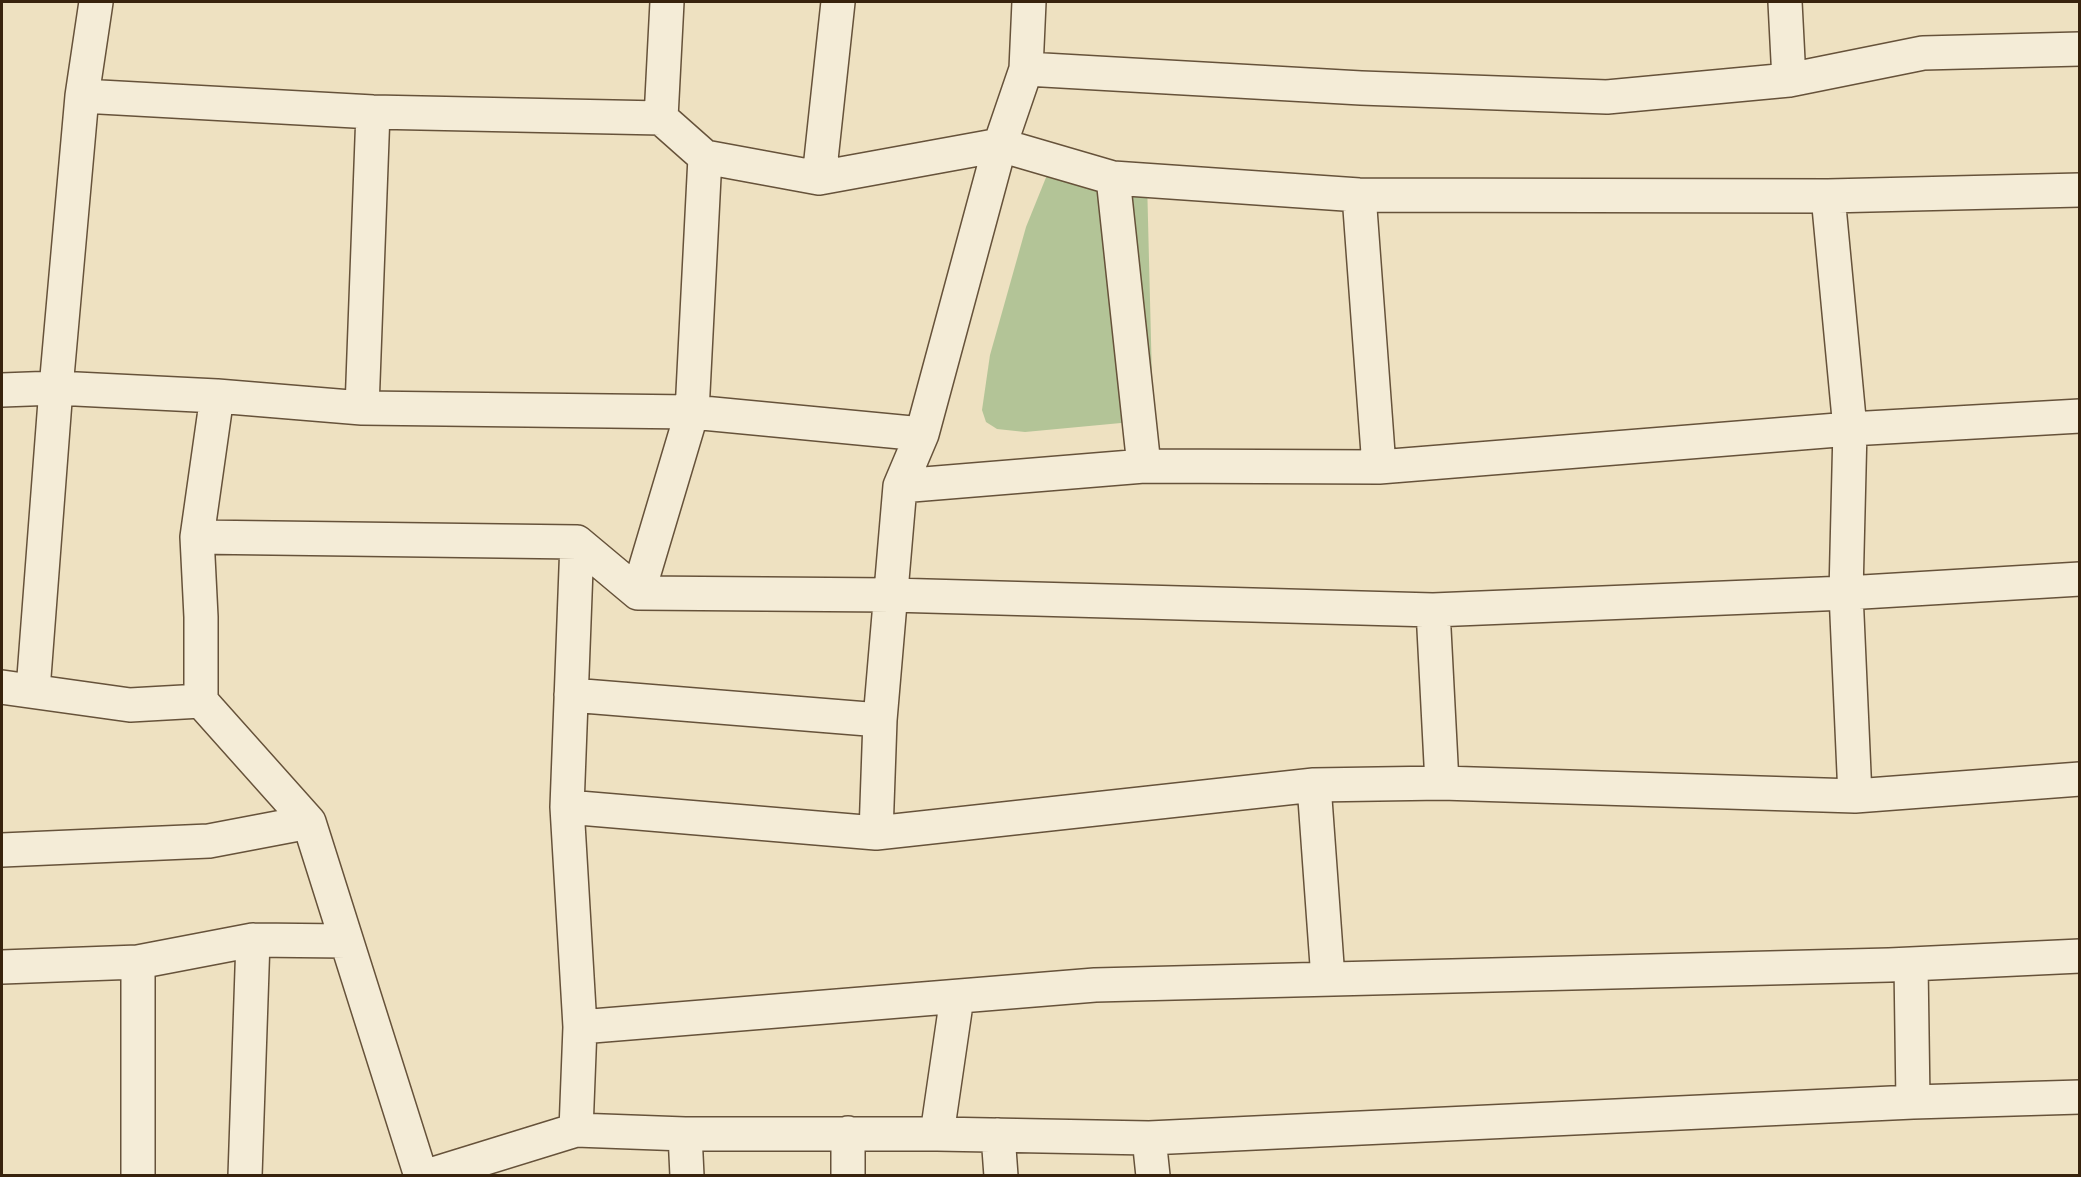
<!DOCTYPE html>
<html>
<head>
<meta charset="utf-8">
<style>
  body { margin:0 }
  #map { position:relative; width:2081px; height:1177px; overflow:hidden; background:#eee1c1; font-family:"EB Garamond",serif }
  canvas { display:block }
  .frame { position:absolute; inset:0; border:3px solid #38230d; pointer-events:none }
</style>
</head>
<body>
<div id="map">
<canvas width="2081" height="1177"></canvas>
<div class="frame"></div>
</div>
<script>
const ctx = document.querySelector('canvas').getContext('2d');
ctx.lineJoin = 'round';
function fillPath(path, color) { ctx.fillStyle = color; ctx.fill(path, 'evenodd'); }
const shape = rows => new Path2D(rows.map(r => 'M' + r).join(''));
function trace(path, color, width, dash) { ctx.strokeStyle = color; ctx.lineWidth = width; ctx.lineCap = dash ? 'butt' : 'round'; ctx.setLineDash(dash || []); ctx.stroke(path); }
fillPath(shape([
  [1047,175,1147,180,1153,420,1025,432,997,429,986,422,982,410,990,355,1026,227]
]), '#b3c497');
const minor = shape([
  [1785,2,1789,80],
  [1026,69,1361,88,1607,97,1789,80,1923,53,2080,49],
  [82,96,373,112,661,118],
  [705,157,819,178,1000,145,1113,178,1359,195,1828,196,2080,190],
  [819,178,838,2],
  [1113,178,1144,466],
  [1359,195,1379,467],
  [1828,196,1850,429,1846,593,1855,796],
  [2,390,56,388,217,396,362,408,692,412,922,434],
  [217,396,197,537,201,617,201,701,309,822,421,1176],
  [362,408,373,112],
  [900,486,1144,466,1379,467,1850,429,2080,416],
  [197,537,577,542,638,593,891,595,1433,610,1846,593,2080,579],
  [638,593,692,412,705,157,661,118,667,2],
  [1433,610,1442,783],
  [2,687,130,705,201,701],
  [33,690,56,388,82,96,96,2],
  [571,695,880,720],
  [1314,785,1328,979],
  [567,807,876,833,1314,785,1442,783,1855,796,2080,779],
  [876,833,880,720,900,486,922,434,1000,145,1026,69,1029,2],
  [2,850,209,841,309,822],
  [138,962,138,1176],
  [1911,964,1913,1102],
  [2,967,138,962,253,940,346,941],
  [580,1027,1095,985,1889,965,2080,956],
  [576,1130,580,1027,567,807,577,542],
  [848,1133,848,1176],
  [685,1134,687,1176],
  [937,1134,957,997],
  [998,1135,1001,1176],
  [1149,1138,1153,1176],
  [245,1176,253,940],
  [427,1176,576,1130,685,1134,937,1134,1149,1138,1913,1102,2080,1097]
]);
trace(minor, '#66523a', 36);
trace(minor, '#f4ecd7', 33);
</script>
</body>
</html>
